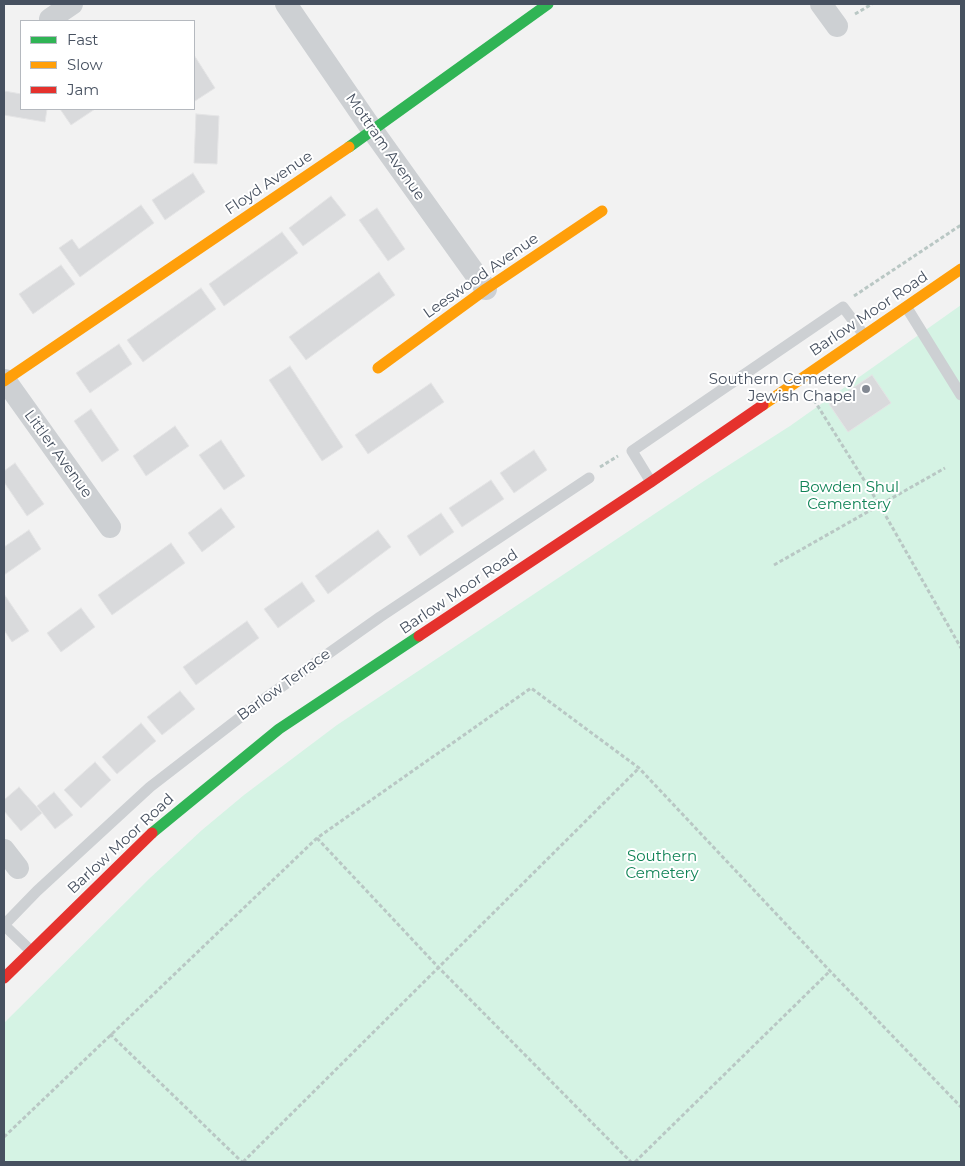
<!DOCTYPE html>
<html>
<head>
<meta charset="utf-8">
<style>
  body { margin:0 }
  #map { position:relative; width:965px; height:1166px; overflow:hidden; background:#f2f2f2; font-family:Montserrat,sans-serif }
  canvas { display:block }
  .frame { position:absolute; inset:0; border:5px solid #475160; pointer-events:none }
  .legend { position:absolute; left:20px; top:20px; width:175px; height:90px; box-sizing:border-box; background:#fff; border:1px solid #b5b9bf; margin:0; padding:6px 9px; list-style:none; font-size:15px; color:#475160 }
  .legend li { display:flex; align-items:center; gap:10px; height:25px }
  .legend b { width:25px; border:1px solid #b5b9bf }
</style>
</head>
<body>
<div id="map">
<canvas width="965" height="1166"></canvas>
<div class="frame"></div>
<ul class="legend">
<li><b style="height:6px;background:#30b455"></b>Fast</li>
<li><b style="height:6px;background:#ff9f0a"></b>Slow</li>
<li><b style="height:6px;background:#e5322d"></b>Jam</li>
</ul>
</div>
<script>
const ctx = document.querySelector('canvas').getContext('2d');
ctx.lineJoin = 'round';
function fillPath(path, color) { ctx.fillStyle = color; ctx.fill(path, 'evenodd'); }
const shape = rows => new Path2D(rows.map(r => 'M' + r).join(''));
function trace(path, color, width, dash) { ctx.strokeStyle = color; ctx.lineWidth = width; ctx.lineCap = dash ? 'butt' : 'round'; ctx.setLineDash(dash || []); ctx.stroke(path); }
function label(font, color, halo, rows, align = 'center') {
  ctx.font = font + ' Montserrat,sans-serif'; ctx.lineWidth = 4; ctx.setLineDash([]); ctx.textBaseline = 'middle'; ctx.strokeStyle = halo; ctx.fillStyle = color; for (const [text, x, y, turn = 0] of rows) {
    ctx.save(); ctx.translate(x, y); ctx.rotate((+turn || 0) * Math.PI / 180); ctx.textAlign = isNaN(turn) ? turn : align; if (halo) ctx.strokeText(text, 0, 0); ctx.fillText(text, 0, 0); ctx.restore();
  }
}
fillPath(shape([
  [961,305,961,1162,4,1162,4,1023,150,878,202,830,244,795,337,725,707,479,790,426]
]), '#d5f3e4');
const building = shape([
  [194,55,215,88,195,101,194,99,194,55],
  [4,91,21,94,21,109,47,109,45,122,4,115,4,91],
  [60,109,95,109,71,125,60,109],
  [196,114,219,116,217,164,194,163,196,114],
  [193,173,205,192,165,220,152,200,193,173],
  [331,196,346,215,303,246,289,228,331,196],
  [141,205,154,223,80,277,59,248,72,239,79,249,141,205],
  [377,208,405,249,388,261,359,220,377,208],
  [282,232,298,253,224,306,209,284,282,232],
  [61,265,75,284,33,314,19,294,61,265],
  [379,272,395,295,306,360,289,337,379,272],
  [201,288,216,309,143,362,127,340,201,288],
  [119,344,132,364,90,393,76,373,119,344],
  [290,366,343,447,322,461,269,380,290,366],
  [872,375,891,403,848,432,829,404,872,375],
  [431,383,444,402,368,454,355,435,431,383],
  [91,409,119,450,102,462,74,421,91,409],
  [175,426,189,446,146,476,133,456,175,426],
  [221,440,245,476,224,490,199,455,221,440],
  [534,450,547,470,514,493,500,473,534,450],
  [15,463,44,504,27,516,4,482,4,471,15,463],
  [491,480,504,499,462,527,449,508,491,480],
  [221,508,235,527,202,552,188,533,221,508],
  [441,513,454,532,420,556,407,536,441,513],
  [29,530,41,549,4,575,4,547,29,530],
  [378,530,391,547,328,594,315,576,378,530],
  [171,543,185,563,112,615,98,595,171,543],
  [302,582,315,601,278,628,264,609,302,582],
  [4,594,29,631,12,642,4,630,4,594],
  [81,608,95,627,61,652,47,633,81,608],
  [247,621,259,638,196,685,183,667,247,621],
  [180,691,195,709,162,735,147,717,180,691],
  [141,723,156,741,117,774,102,757,141,723],
  [95,762,111,780,81,808,64,790,95,762],
  [19,787,42,813,21,831,4,811,4,800,19,787],
  [54,792,73,815,55,829,37,806,54,792]
]);
fillPath(building, '#d9dadc');
trace(building, '#e4e4e5', 1);
trace(shape([
  [855,14,872,4],
  [854,296,961,225],
  [814,400,879,504,961,648],
  [600,467,618,456],
  [774,565,945,468],
  [317,838,439,968,631,1162],
  [110,1034,242,1162],
  [4,1137,317,838,531,688,639,768,830,971,961,1107],
  [243,1162,639,768],
  [635,1162,830,971]
]), '#b9c7c4', 3, [4, 2.5]);
trace(shape([
  [907,308,961,395],
  [651,482,632,451,843,307,864,335],
  [4,925,37,891,150,787,260,702,380,617,589,478],
  [4,925,31,951]
]), '#cdd0d3', 11);
trace(shape([
  [286,4,373,131,486,289],
  [821,4,837,26],
  [50,19,72,4],
  [5,380,110,527],
  [4,850,18,868]
]), '#cdd0d3', 22);
trace(shape([
  [349,147,548,4],
  [152,833,279,729,419,636]
]), '#30b455', 11);
trace(shape([
  [378,368,486,289,602,211],
  [4,381,349,147],
  [763,405,961,269]
]), '#ff9f0a', 11);
trace(shape([
  [419,636,651,482,763,405],
  [4,978,152,833]
]), '#e5322d', 11);
for (const [x, y, r, color] of [
  [866,389,5,"#838993"]
]) { const dot = new Path2D(); dot.arc(x, y, r, 0, 2 * Math.PI); ctx.fillStyle = color; ctx.fill(dot); trace(dot, '#fff', 2); }
label('15px', '#475160', '#fff', [
  ["Mottram Avenue",385,147,55],
  ["Floyd Avenue",269,183,-34],
  ["Leeswood Avenue",481,276,-35],
  ["Barlow Moor Road",869,314,-34],
  ["Littler Avenue",58,454,54],
  ["Barlow Moor Road",459,592,-34],
  ["Barlow Terrace",284,685,-36],
  ["Barlow Moor Road",121,844,-43]
]);
label('15px', '#475160', '#fff', [
  ["Southern Cemetery",856,380],
  ["Jewish Chapel",856,397]
], 'right');
label('15px', '#108356', '#fff', [
  ["Bowden Shul",849,488],
  ["Cementery",849,505],
  ["Southern",662,857],
  ["Cemetery",662,874]
]);
</script>
</body>
</html>
